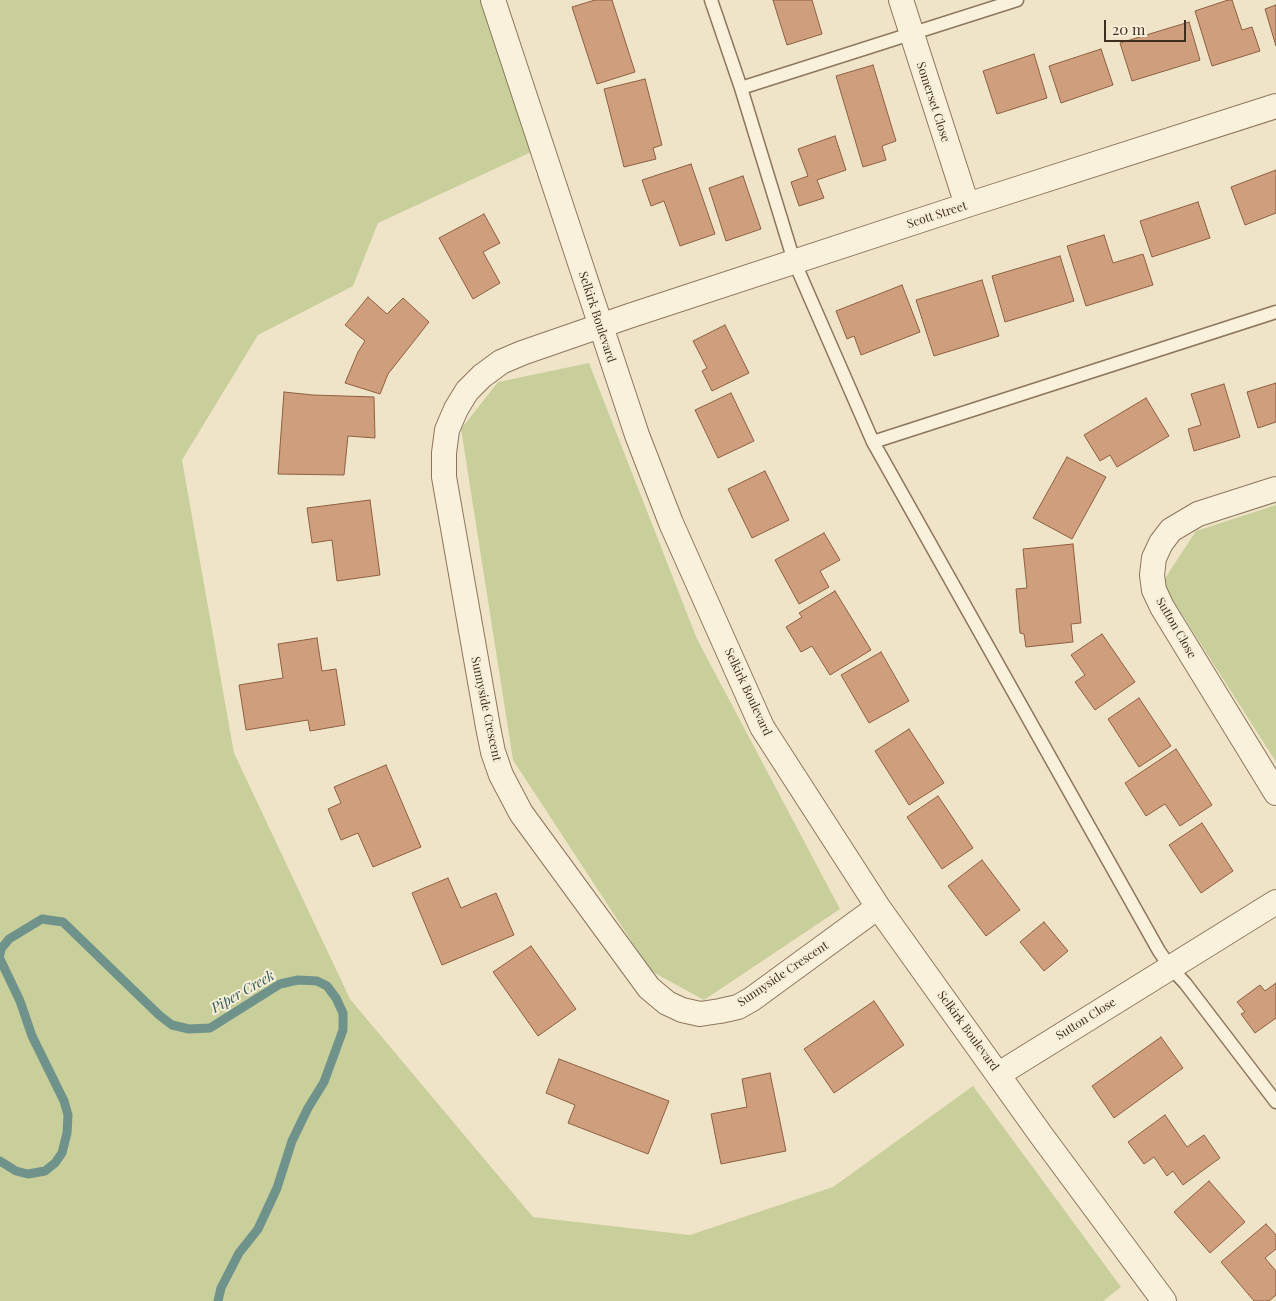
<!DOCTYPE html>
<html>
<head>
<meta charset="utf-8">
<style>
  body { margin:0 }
  #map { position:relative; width:1276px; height:1301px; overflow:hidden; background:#f0e4c8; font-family:"Playfair Display",serif }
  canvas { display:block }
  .scale { position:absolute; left:1104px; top:20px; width:82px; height:22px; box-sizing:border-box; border:2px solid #3d2e20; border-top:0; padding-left:6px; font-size:15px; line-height:18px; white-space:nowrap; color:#3d2e20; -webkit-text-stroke:4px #f7eed8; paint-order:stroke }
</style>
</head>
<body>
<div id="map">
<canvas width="1276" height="1301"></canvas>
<div class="scale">20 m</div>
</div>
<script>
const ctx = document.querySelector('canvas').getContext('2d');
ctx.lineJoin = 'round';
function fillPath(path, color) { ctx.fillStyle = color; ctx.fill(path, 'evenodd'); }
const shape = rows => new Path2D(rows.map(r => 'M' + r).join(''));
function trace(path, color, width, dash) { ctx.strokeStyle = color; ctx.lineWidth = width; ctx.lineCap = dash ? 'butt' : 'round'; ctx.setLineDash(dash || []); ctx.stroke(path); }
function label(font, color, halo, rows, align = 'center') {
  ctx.font = font + ' "Playfair Display",serif'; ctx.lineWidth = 4; ctx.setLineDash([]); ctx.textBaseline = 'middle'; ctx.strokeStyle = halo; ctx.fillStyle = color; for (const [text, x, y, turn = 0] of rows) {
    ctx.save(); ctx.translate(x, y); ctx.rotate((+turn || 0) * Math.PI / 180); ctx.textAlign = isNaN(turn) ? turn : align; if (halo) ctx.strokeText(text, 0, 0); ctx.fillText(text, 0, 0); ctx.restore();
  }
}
fillPath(shape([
  [0,0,493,0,542,147,378,223,353,286,258,335,182,460,234,753,350,999,533,1217,690,1235,833,1187,973,1086,1121,1287,1103,1301,0,1301],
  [589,363,697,639,840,909,704,1000,651,971,513,760,461,429,498,382],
  [1276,505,1276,762,1162,583,1196,531]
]), '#c9cf9b');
trace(shape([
  [0,954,1,949,9,939,42,919,63,922,159,1015,172,1025,189,1029,210,1028,280,984,298,980,317,981,327,986,336,998,343,1013,343,1030,324,1082,308,1108,292,1141,277,1188,258,1229,239,1253,221,1288,218,1301],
  [0,959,20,1001,32,1036,64,1101,68,1115,67,1133,62,1153,55,1163,45,1171,28,1174,16,1171,0,1161]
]), '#6f938a', 9);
const building = shape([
  [595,0,612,0,635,72,597,84,572,7,595,0],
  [773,0,812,0,822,34,787,45,773,0],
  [1228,0,1232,0,1242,30,1252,27,1260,51,1212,66,1195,11,1228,0],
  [1276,5,1276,46,1265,9,1276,5],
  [1189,22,1200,60,1132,81,1120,43,1189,22],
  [1101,49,1113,85,1061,103,1049,66,1101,49],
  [1034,54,1047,98,997,114,983,71,1034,54],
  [873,65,896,141,882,146,886,160,863,167,836,76,873,65],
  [645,79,662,145,653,148,656,159,624,167,604,89,645,79],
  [835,136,846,170,817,180,824,198,799,206,791,182,808,176,798,149,835,136],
  [691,164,715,234,680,246,664,201,651,206,642,180,691,164],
  [1276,170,1276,213,1245,225,1231,187,1276,170],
  [743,176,761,229,726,241,709,188,743,176],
  [1198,202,1210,238,1152,257,1140,221,1198,202],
  [484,214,500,243,483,252,500,283,473,299,439,238,484,214],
  [1104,235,1113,263,1143,254,1153,285,1086,306,1067,246,1104,235],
  [1060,256,1074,301,1005,322,992,276,1060,256],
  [982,280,999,336,934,356,916,300,982,280],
  [902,285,920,332,861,355,854,336,847,339,836,311,902,285],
  [368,297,387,314,403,298,429,322,388,374,380,394,345,383,358,352,365,341,345,325,368,297],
  [725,325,749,373,712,391,702,371,707,368,693,341,725,325],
  [1276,383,1276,422,1258,428,1247,392,1276,383],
  [1224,384,1240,437,1194,451,1188,429,1201,425,1191,394,1224,384],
  [284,392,313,395,374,397,375,438,348,436,344,475,278,474,284,392],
  [731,393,754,441,718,458,695,410,731,393],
  [1146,398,1169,436,1117,467,1110,455,1100,461,1084,435,1146,398],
  [1067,457,1106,477,1072,539,1033,518,1067,457],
  [765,471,789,520,752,538,728,489,765,471],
  [370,500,380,575,337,581,332,540,312,543,307,508,370,500],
  [824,533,840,560,820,571,829,587,799,604,775,560,824,533],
  [1073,544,1081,623,1071,624,1073,642,1026,647,1024,634,1020,633,1016,589,1027,588,1023,549,1073,544],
  [835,591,871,650,830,675,812,646,801,652,786,627,802,617,799,613,835,591],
  [1102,634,1135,682,1095,710,1075,682,1085,675,1071,655,1102,634],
  [317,638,322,671,336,669,345,725,310,731,308,720,246,730,239,685,283,678,278,644,317,638],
  [881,652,909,701,869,723,841,675,881,652],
  [1139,698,1171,746,1139,767,1108,719,1139,698],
  [909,729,944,783,909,805,875,751,909,729],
  [1176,749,1212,805,1180,826,1165,804,1146,816,1125,783,1176,749],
  [386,765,421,847,373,867,358,833,341,840,328,809,341,803,334,787,386,765],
  [938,796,973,848,942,869,907,817,938,796],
  [1202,823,1233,871,1201,893,1169,845,1202,823],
  [982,860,1020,910,986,936,948,886,982,860],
  [448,878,461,908,496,893,514,935,442,965,412,893,448,878],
  [1044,922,1068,951,1044,971,1020,942,1044,922],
  [531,946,576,1009,538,1036,493,972,531,946],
  [1276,983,1276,1018,1255,1033,1241,1014,1245,1012,1237,1002,1260,985,1265,991,1276,983],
  [874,1001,904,1045,834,1093,804,1049,874,1001],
  [1161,1037,1183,1068,1114,1118,1092,1086,1161,1037],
  [559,1059,669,1101,648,1154,568,1123,575,1105,546,1093,559,1059],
  [770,1073,786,1151,721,1164,711,1114,747,1107,742,1079,770,1073],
  [1165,1115,1187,1147,1204,1135,1220,1158,1183,1185,1173,1171,1167,1176,1154,1157,1144,1164,1128,1142,1165,1115],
  [1209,1181,1245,1222,1210,1253,1174,1212,1209,1181],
  [1266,1224,1276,1235,1276,1249,1265,1258,1276,1271,1276,1295,1269,1301,1254,1301,1221,1262,1266,1224]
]);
fillPath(building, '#cf9f7d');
trace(building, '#8d5f41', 1);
const lane = shape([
  [711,0,741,88,794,261,873,442,1159,951,1170,967,1185,983,1276,1102],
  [741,88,1017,0],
  [873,442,1276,312]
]);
const street = shape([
  [493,0,637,435,671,523,762,727,878,907,1041,1135,1164,1301],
  [901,0,967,205],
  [1276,489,1198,514,1171,530,1161,543,1154,558,1152,575,1154,590,1162,607,1276,793],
  [878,907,752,999,738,1007,720,1011,700,1014,682,1010,667,1003,649,988,521,813,501,775,493,752,488,727,444,477,444,453,447,430,456,409,467,391,482,376,501,362,522,353,629,316,967,205,1276,106],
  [999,1074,1276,902]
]);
trace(lane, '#8d765c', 15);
trace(street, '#8d765c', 26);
trace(lane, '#faf1dc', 12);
trace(street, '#faf1dc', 24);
label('12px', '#3d2e20', '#f7eed8', [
  ["Somerset Close",933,102,72],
  ["Scott Street",937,215,-18],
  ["Selkirk Boulevard",597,317,72],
  ["Sutton Close",1176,628,60],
  ["Selkirk Boulevard",748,692,65],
  ["Sunnyside Crescent",486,709,78],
  ["Sunnyside Crescent",783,974,-34],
  ["Sutton Close",1086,1019,-32],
  ["Selkirk Boulevard",968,1031,54]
]);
label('italic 14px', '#2f5d5a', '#f7eed8', [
  ["Piper Creek",243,992,-30]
]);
</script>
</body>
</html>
